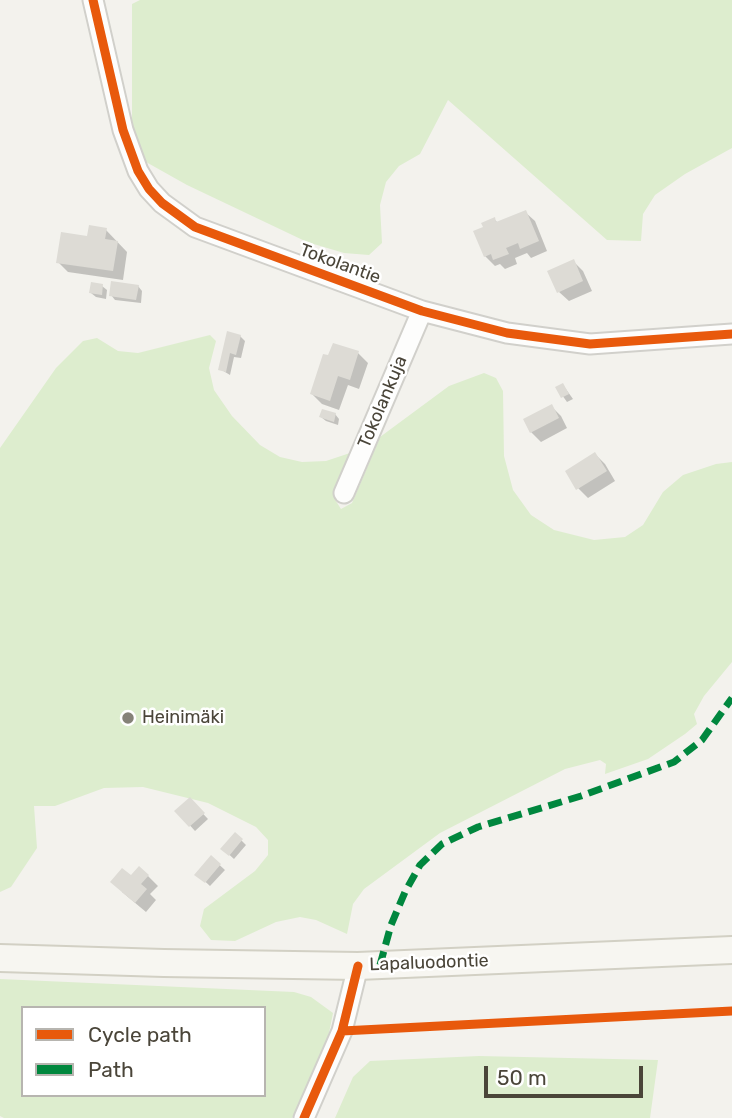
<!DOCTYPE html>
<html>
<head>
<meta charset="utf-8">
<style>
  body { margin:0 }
  #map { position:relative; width:732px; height:1118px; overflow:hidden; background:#f3f2ed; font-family:Rubik,sans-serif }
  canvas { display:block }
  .legend { position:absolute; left:21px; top:1006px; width:245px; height:91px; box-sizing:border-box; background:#fff; border:2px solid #b7b5b0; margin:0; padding:9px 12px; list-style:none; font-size:21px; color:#4a4539 }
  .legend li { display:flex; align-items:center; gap:14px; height:35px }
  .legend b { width:35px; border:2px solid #b7b5b0 }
  .scale { position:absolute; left:484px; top:1066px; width:159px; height:32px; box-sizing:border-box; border:4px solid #4a4539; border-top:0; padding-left:9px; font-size:21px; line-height:24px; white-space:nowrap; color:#4a4539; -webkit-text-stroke:5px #fff; paint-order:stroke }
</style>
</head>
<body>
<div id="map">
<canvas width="732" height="1118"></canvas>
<ul class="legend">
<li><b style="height:9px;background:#e8590c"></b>Cycle path</li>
<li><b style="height:9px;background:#00873e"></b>Path</li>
</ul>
<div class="scale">50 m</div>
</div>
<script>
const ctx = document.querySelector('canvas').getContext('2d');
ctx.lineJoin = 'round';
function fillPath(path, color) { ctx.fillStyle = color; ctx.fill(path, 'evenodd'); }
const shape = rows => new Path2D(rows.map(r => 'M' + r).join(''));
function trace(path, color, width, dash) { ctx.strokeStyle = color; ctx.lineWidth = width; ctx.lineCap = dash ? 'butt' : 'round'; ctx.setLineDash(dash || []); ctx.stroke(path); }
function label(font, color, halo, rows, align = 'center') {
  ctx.font = font + ' Rubik,sans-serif'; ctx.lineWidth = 5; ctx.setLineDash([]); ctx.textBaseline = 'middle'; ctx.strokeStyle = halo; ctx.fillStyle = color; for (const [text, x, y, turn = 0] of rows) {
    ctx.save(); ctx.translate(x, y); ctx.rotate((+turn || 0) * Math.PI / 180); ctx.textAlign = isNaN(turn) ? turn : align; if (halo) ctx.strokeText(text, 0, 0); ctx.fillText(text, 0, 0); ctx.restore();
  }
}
fillPath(shape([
  [140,0,732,0,732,148,685,174,655,195,643,214,641,241,607,240,448,100,420,154,399,166,386,182,380,205,382,243,369,255,344,253,307,242,187,185,146,162,132,127,132,4],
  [210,335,216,341,209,368,214,390,232,416,260,445,280,457,302,462,326,461,353,452,334,498,341,509,352,503,380,437,449,386,484,373,496,378,503,391,504,456,513,490,531,515,554,530,594,540,625,537,643,525,663,492,683,475,716,464,732,462,732,662,704,696,694,714,697,724,685,734,648,759,605,774,606,764,600,760,565,769,440,833,364,889,353,904,347,934,316,920,300,917,276,922,235,941,211,940,200,926,204,909,255,871,268,855,268,840,256,827,208,803,143,787,104,788,55,806,34,806,37,848,11,887,0,892,0,448,56,368,83,341,97,338,118,351,138,353],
  [0,979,294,992,311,997,333,1013,323,1063,292,1118,4,1118,0,1116],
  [23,1008,264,1008,264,1095,23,1095],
  [479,1056,658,1060,650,1118,335,1118,353,1077,370,1061]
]), '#ddedce');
fillPath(shape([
  [525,212,535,221,547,251,531,258,527,253,515,258,517,264,505,269,500,264,495,266,485,256,485,228,494,219,498,223],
  [106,230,127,252,123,280,68,272,58,262,89,238],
  [573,261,583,271,592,291,569,301,559,292],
  [102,286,107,290,106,299,96,297,91,293],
  [138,286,142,291,141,303,115,300,111,295],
  [228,334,240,336,245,341,241,358,234,357,230,375,220,369],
  [358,353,368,363,359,389,348,385,339,410,322,404,312,394],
  [563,385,573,399,567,402,557,388],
  [551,406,561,416,567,428,541,442,531,432],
  [335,414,339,419,338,425,326,421,321,417],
  [595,454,605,464,615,481,588,498,578,488],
  [189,799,208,819,195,831,177,811],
  [235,834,246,845,234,859,223,849],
  [212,858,225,870,210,886,197,874],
  [148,876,158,886,150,894,156,900,146,912,122,892,131,878]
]), '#0003');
fillPath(shape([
  [526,210,539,241,520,249,518,243,506,248,509,254,493,260,491,254,484,257,473,231,483,227,481,223,495,217,496,222],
  [89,225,107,228,105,239,118,241,113,271,56,263,61,232,87,236],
  [574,259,583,281,557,293,547,271],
  [111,281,139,285,136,300,109,296],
  [91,282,103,284,102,295,89,293],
  [227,331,241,335,236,355,230,353,226,372,218,370],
  [333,343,359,351,350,380,338,376,330,401,310,394,323,354,328,355],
  [563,383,569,394,561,398,555,387],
  [552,404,559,418,530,433,523,419],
  [322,409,336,413,334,422,319,417],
  [595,452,607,471,576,490,565,471],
  [190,797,205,813,189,827,174,811],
  [235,832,243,839,229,856,220,849],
  [211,855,221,864,205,883,194,875],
  [139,866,149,875,141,884,147,889,135,903,110,882,122,868,131,875]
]), '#dddbd5');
const minor = shape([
  [93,0,123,130,138,171,149,189,162,203,195,227,422,311,507,333,590,344,732,334],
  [344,493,422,311],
  [304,1118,342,1031,358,966]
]);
const secondary = shape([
  [0,958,164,963,358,966,732,950]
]);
trace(minor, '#d1d0cb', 23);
trace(secondary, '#d2d0c4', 30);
trace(minor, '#fdfdfc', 19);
trace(secondary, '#f7f6f1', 26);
trace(shape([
  [380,965,391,925,405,892,420,865,442,844,478,827,581,796,674,762,702,740,732,698]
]), '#00873e', 7, [14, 7]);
trace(shape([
  [93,0,123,130,138,171,149,189,162,203,195,227,422,311,507,333,590,344,732,334],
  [342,1031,732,1011],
  [304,1118,342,1031,358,966]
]), '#e8590c', 9);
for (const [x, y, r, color] of [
  [128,718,7,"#858278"]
]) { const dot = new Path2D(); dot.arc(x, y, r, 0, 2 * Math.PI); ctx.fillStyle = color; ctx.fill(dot); trace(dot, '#fff', 2.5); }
label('18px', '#4a4539', '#fff', [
  ["Tokolantie",340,264,20],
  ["Tokolankuja",383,402,-67],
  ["Lapaluodontie",429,963,-2]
]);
label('18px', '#4a4539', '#fff', [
  ["Heinimäki",142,718]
], 'left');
</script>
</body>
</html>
